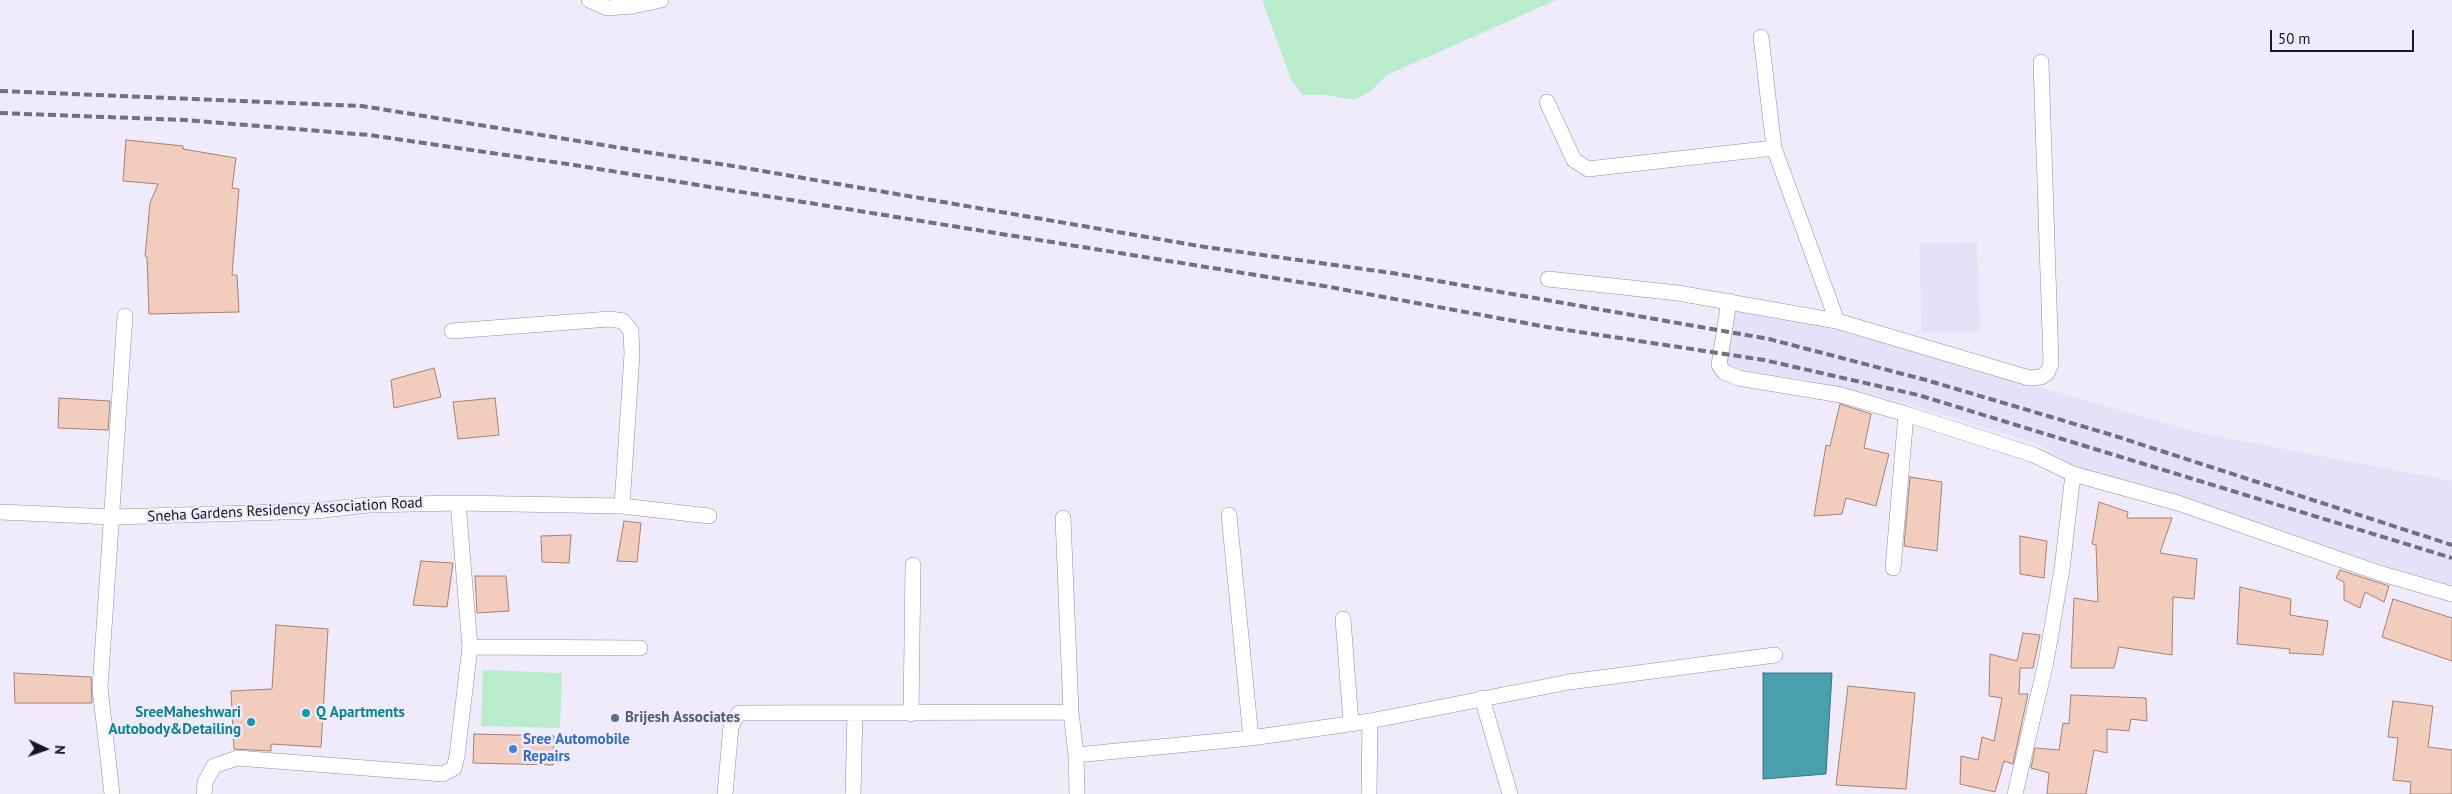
<!DOCTYPE html>
<html>
<head>
<meta charset="utf-8">
<style>
  body { margin:0 }
  #map { position:relative; width:2452px; height:794px; overflow:hidden; background:#efebfa; font-family:"PT Sans",sans-serif }
  canvas { display:block }
  .north { position:absolute; left:20px; top:724px; width:50px; height:50px; -webkit-text-stroke:4px #efebfa; paint-order:stroke; rotate:93deg; font-size:14px; font-weight:700; line-height:20px; text-align:center; color:#191521 }
  .north::after { content:''; display:block; margin:auto; width:18px; height:22px; background:#191521; clip-path:polygon(50% 0,100% 100%,50% 72%,0 100%) }
  .scale { position:absolute; left:2270px; top:30px; width:144px; height:22px; box-sizing:border-box; border:2px solid #191521; border-top:0; padding-left:6px; font-size:15px; line-height:18px; white-space:nowrap; color:#191521; -webkit-text-stroke:4px #efebfa; paint-order:stroke }
</style>
</head>
<body>
<div id="map">
<canvas width="2452" height="794"></canvas>
<div class="north">N</div>
<div class="scale">50 m</div>
</div>
<script>
const ctx = document.querySelector('canvas').getContext('2d');
ctx.lineJoin = 'round';
function fillPath(path, color) { ctx.fillStyle = color; ctx.fill(path, 'evenodd'); }
const shape = rows => new Path2D(rows.map(r => 'M' + r).join(''));
function trace(path, color, width, dash) { ctx.strokeStyle = color; ctx.lineWidth = width; ctx.lineCap = dash ? 'butt' : 'round'; ctx.setLineDash(dash || []); ctx.stroke(path); }
function label(font, color, halo, rows, align = 'center') {
  ctx.font = font + ' "PT Sans",sans-serif'; ctx.lineWidth = 5; ctx.setLineDash([]); ctx.textBaseline = 'middle'; ctx.strokeStyle = halo; ctx.fillStyle = color; for (const [text, x, y, turn = 0] of rows) {
    ctx.save(); ctx.translate(x, y); ctx.rotate((+turn || 0) * Math.PI / 180); ctx.textAlign = isNaN(turn) ? turn : align; if (halo) ctx.strokeText(text, 0, 0); ctx.fillText(text, 0, 0); ctx.restore();
  }
}
fillPath(shape([
  [1977,242,1980,332,1922,333,1919,243],
  [1732,309,1825,326,2200,433,2452,481,2452,587,2073,466,2038,444,1905,403,1813,381,1727,367]
]), '#e7e0f9');
fillPath(shape([
  [1262,0,1556,0,1387,75,1371,91,1355,100,1325,95,1303,95,1292,82],
  [483,670,562,673,560,728,481,726]
]), '#b9eccc');
const water = shape([
  [1763,673,1832,673,1826,774,1763,779,1763,673]
]);
fillPath(water, '#499fac');
trace(water, '#3b7682', 1);
const building = shape([
  [126,140,183,146,183,149,236,158,232,188,239,189,232,275,237,275,239,312,149,314,147,257,145,256,150,203,158,184,123,181,126,140],
  [434,368,441,397,394,408,391,380,434,368],
  [59,398,110,401,108,430,58,428,59,398],
  [495,398,499,435,458,439,453,402,495,398],
  [1840,404,1871,414,1864,448,1889,454,1876,506,1846,498,1842,514,1814,516,1826,445,1830,446,1840,404],
  [1910,477,1942,482,1937,551,1904,546,1910,477],
  [2099,502,2128,512,2127,518,2172,518,2160,553,2197,559,2194,599,2173,597,2172,655,2119,647,2114,668,2071,668,2074,598,2098,602,2096,545,2092,544,2099,502],
  [624,521,641,523,637,562,617,561,624,521],
  [571,535,569,563,542,562,541,536,571,535],
  [2020,536,2047,541,2044,578,2020,574,2020,536],
  [421,561,453,563,447,607,413,605,421,561],
  [2340,570,2389,586,2384,602,2365,592,2360,608,2344,600,2344,582,2336,578,2340,570],
  [475,576,506,576,509,611,477,613,475,576],
  [2240,587,2291,599,2290,615,2328,621,2323,655,2289,653,2290,649,2237,644,2240,587],
  [2393,599,2452,618,2452,661,2382,637,2393,599],
  [276,625,328,629,321,747,271,744,271,751,234,749,231,691,272,689,276,625],
  [2023,633,2040,635,2033,668,2020,668,2019,694,2028,694,2013,764,2004,761,1995,792,1960,784,1961,756,1978,760,1982,737,1994,741,2002,698,1989,696,1990,654,2017,661,2023,633],
  [14,673,91,677,92,703,15,703,14,673],
  [1848,686,1915,693,1906,789,1836,785,1848,686],
  [2071,695,2146,698,2147,721,2131,719,2129,731,2107,729,2107,753,2094,750,2086,794,2047,794,2049,773,2031,768,2035,748,2059,750,2063,723,2069,724,2071,695],
  [2393,701,2433,706,2428,747,2452,750,2452,794,2410,794,2411,782,2393,780,2398,738,2388,737,2393,701],
  [474,734,554,736,553,765,473,763,474,734]
]);
fillPath(building, '#f2ccbc');
trace(building, '#a48272', 1);
const street = shape([
  [589,0,607,8,633,6,661,0],
  [1547,102,1574,160,1588,169,1774,148,1761,37],
  [1548,279,1678,293,1837,321,1774,148],
  [1729,301,1719,365,1724,372,1738,378,1841,395,1906,414,2034,455,2073,474,2178,503,2379,573,2452,594],
  [1837,321,2029,378,2041,377,2047,373,2051,364,2041,62],
  [622,506,709,516],
  [0,512,113,517,316,511,367,505,458,503],
  [1229,515,1251,738],
  [1063,518,1071,712,1076,755],
  [1893,568,1906,414],
  [1343,619,1351,723],
  [470,647,640,648],
  [1482,698,1510,794],
  [911,714,913,565],
  [1370,721,1569,682,1775,655],
  [112,794,100,688,125,316],
  [204,794,205,782,214,766,237,758,443,774,454,768,457,756,470,647,458,503,622,506,632,354,631,331,623,321,610,319,452,331],
  [725,794,731,726,739,713,1071,712],
  [853,794,855,713],
  [1077,794,1076,755,1251,738,1370,721,1369,794],
  [2015,794,2046,662,2062,569,2073,474]
]);
trace(street, '#948bab', 16);
trace(street, '#fff', 15);
trace(shape([
  [0,91,362,106,745,168,1205,247,1392,273,1769,339,1926,380,2112,435,2452,545],
  [0,113,185,120,369,135,574,165,1324,286,1547,327,1764,360,1918,395,2452,558]
]), '#736f7c', 4, [8, 4]);
for (const [x, y, r, color] of [
  [306,713,5,"#0f9aa8"],
  [615,718,5,"#5c6f8a"],
  [251,722,5,"#0f9aa8"],
  [513,749,5,"#3f7fe0"]
]) { const dot = new Path2D(); dot.arc(x, y, r, 0, 2 * Math.PI); ctx.fillStyle = color; ctx.fill(dot); trace(dot, '#efebfa', 2); }
label('15px', '#191521', '#efebfa', [
  ["Sneha Gardens Residency Association Road",285,510,-3]
]);
label('bold 15px', '#0d838f', '#efebfa', [
  ["SreeMaheshwari",241,713],
  ["Autobody&Detailing",241,730],
  ["Q Apartments",316,713,"left"]
], 'right');
label('bold 15px', '#4e5e75', '#efebfa', [
  ["Brijesh Associates",625,718]
], 'left');
label('bold 15px', '#366cbe', '#efebfa', [
  ["Sree Automobile",523,740],
  ["Repairs",523,757]
], 'left');
</script>
</body>
</html>
